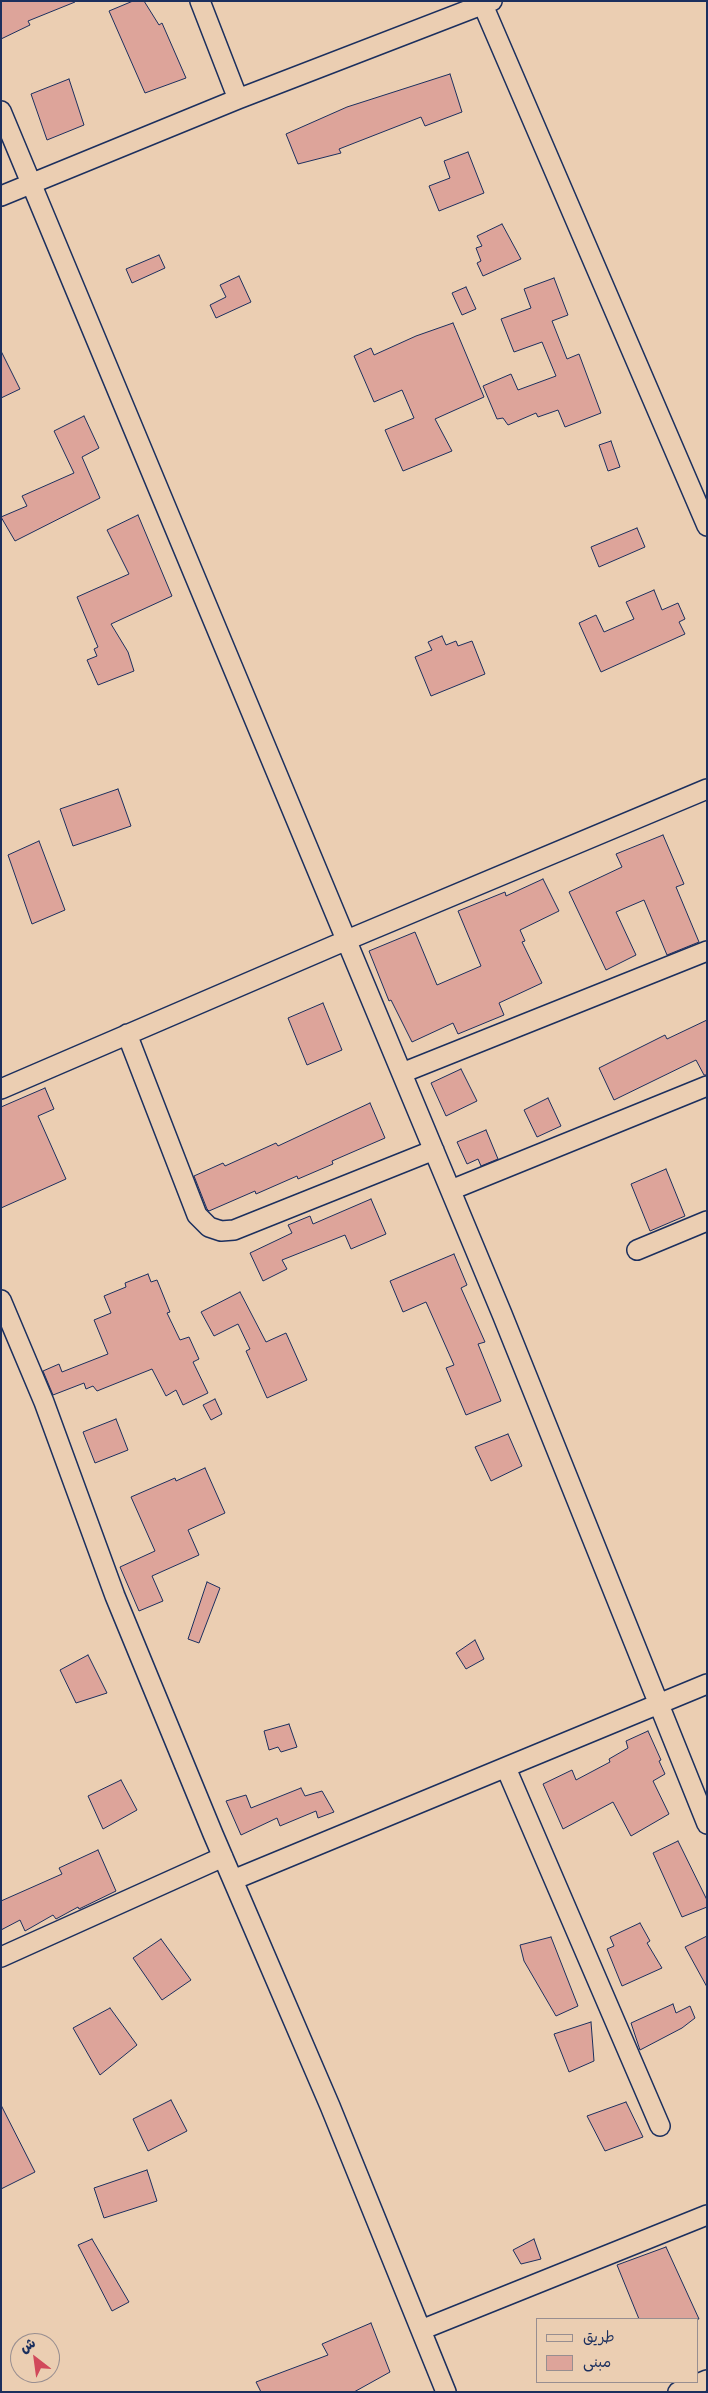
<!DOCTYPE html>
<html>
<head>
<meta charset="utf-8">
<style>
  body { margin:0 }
  #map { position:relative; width:708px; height:2393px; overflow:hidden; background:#ebceb2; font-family:Caveat,"Playpen Sans Arabic",sans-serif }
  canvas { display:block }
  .frame { position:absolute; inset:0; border:2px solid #1b2f5e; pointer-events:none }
  .legend { position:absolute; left:536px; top:2318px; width:162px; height:65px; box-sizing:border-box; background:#ebceb2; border:1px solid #988e90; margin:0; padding:6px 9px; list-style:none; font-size:15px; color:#1b2f5e }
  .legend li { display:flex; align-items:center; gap:10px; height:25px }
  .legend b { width:25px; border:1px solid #988e90 }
  .north { position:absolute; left:10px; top:2333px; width:50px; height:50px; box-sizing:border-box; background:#ebceb2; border:1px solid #988e90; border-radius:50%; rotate:330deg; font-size:14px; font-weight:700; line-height:20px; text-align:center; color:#1b2f5e }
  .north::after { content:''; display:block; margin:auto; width:18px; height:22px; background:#d1495b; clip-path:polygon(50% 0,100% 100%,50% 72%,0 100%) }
</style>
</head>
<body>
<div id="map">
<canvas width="708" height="2393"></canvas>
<div class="frame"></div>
<ul class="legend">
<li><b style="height:6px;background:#ebceb2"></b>طريق</li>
<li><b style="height:14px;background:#dda49a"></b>مبنى</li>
</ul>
<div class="north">ش</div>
</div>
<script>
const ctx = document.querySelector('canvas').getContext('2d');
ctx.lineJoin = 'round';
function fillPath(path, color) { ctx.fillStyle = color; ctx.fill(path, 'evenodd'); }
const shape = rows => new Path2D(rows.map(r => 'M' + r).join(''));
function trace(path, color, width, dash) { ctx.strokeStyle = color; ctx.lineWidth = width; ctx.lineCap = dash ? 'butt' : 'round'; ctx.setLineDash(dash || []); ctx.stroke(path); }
const building = shape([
  [1,1,75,1,75,2,28,21,30,25,1,39,1,1],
  [133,1,144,1,159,25,162,23,186,78,145,93,109,11,133,1],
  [450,74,462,112,425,126,421,117,339,149,341,153,298,164,286,134,347,107,450,74],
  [69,79,84,125,47,140,31,94,69,79],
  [468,152,484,193,439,211,429,186,450,178,444,161,468,152],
  [502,224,521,259,483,276,477,263,481,261,476,248,482,246,477,236,502,224],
  [159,255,165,268,132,283,126,269,159,255],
  [239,276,251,302,216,318,210,305,226,297,220,285,239,276],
  [554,278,568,315,552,321,567,359,579,354,601,413,565,427,558,410,538,417,536,413,508,425,503,418,497,419,483,386,511,374,518,390,556,376,542,342,514,352,501,319,531,308,524,289,554,278],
  [466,287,476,309,462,315,452,293,466,287],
  [453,323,484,397,435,419,452,451,403,471,385,430,414,418,402,390,374,402,354,356,371,348,374,355,416,336,453,323],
  [1,351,20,389,1,398,1,351],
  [84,416,99,448,82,457,100,498,15,541,1,517,27,506,22,496,74,473,54,431,84,416],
  [611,441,620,467,608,471,599,445,611,441],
  [138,515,172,596,111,624,128,652,134,671,98,685,87,660,97,656,94,649,98,647,77,597,129,574,107,530,138,515],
  [637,528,645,547,599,567,591,547,637,528],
  [654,590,662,610,678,603,685,619,679,622,685,634,601,672,579,623,596,615,604,632,634,619,626,602,654,590],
  [442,636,446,645,456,641,458,646,472,641,485,674,431,696,415,657,432,650,428,642,442,636],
  [118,789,131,826,73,846,60,809,118,789],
  [663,835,684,884,676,887,699,942,667,955,644,900,616,912,636,955,606,970,569,892,622,867,616,854,663,835],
  [39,841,65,910,32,924,8,855,39,841],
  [543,879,559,911,520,930,525,941,522,942,542,983,499,1003,504,1015,458,1034,453,1023,412,1042,391,1000,389,1001,369,951,415,932,437,985,481,966,458,911,505,892,506,896,543,879],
  [323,1003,342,1050,307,1065,288,1018,323,1003],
  [707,1020,707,1075,704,1075,696,1060,614,1100,599,1068,665,1035,667,1039,707,1020],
  [461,1069,477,1101,446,1116,431,1083,461,1069],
  [45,1088,54,1109,38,1116,66,1179,1,1208,1,1107,45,1088],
  [548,1098,561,1126,537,1137,524,1110,548,1098],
  [370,1103,385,1138,332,1161,333,1164,298,1179,297,1176,256,1194,255,1191,209,1211,207,1209,194,1176,223,1163,225,1166,276,1143,278,1146,370,1103],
  [486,1130,498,1159,481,1166,478,1159,467,1164,457,1142,486,1130],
  [666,1169,685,1216,650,1231,631,1184,666,1169],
  [371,1199,386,1234,351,1249,345,1235,282,1260,287,1269,263,1281,250,1253,292,1233,288,1225,310,1216,313,1224,371,1199],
  [454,1254,467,1285,461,1288,485,1342,478,1344,501,1401,466,1415,446,1368,454,1365,426,1302,403,1312,390,1281,454,1254],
  [148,1274,151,1282,157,1280,170,1312,167,1313,180,1340,189,1337,199,1359,193,1362,208,1393,183,1405,176,1390,166,1396,152,1369,97,1391,93,1386,86,1389,84,1383,53,1395,43,1371,59,1364,62,1372,108,1354,94,1320,111,1313,104,1296,126,1287,125,1283,148,1274],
  [240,1292,266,1342,286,1333,307,1380,267,1398,246,1351,250,1349,238,1324,214,1336,201,1312,240,1292],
  [215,1399,222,1414,211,1420,203,1405,215,1399],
  [116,1419,128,1450,95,1463,83,1432,116,1419],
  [508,1434,522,1466,491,1481,475,1447,508,1434],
  [205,1468,225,1513,188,1530,199,1555,152,1576,163,1601,139,1611,120,1567,155,1551,131,1497,175,1478,176,1481,205,1468],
  [207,1582,220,1588,199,1643,188,1639,207,1582],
  [475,1640,484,1659,466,1669,456,1653,475,1640],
  [88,1655,107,1693,76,1703,60,1670,88,1655],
  [289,1724,297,1747,281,1752,278,1747,269,1750,264,1731,289,1724],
  [648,1731,661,1760,659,1761,665,1774,653,1781,669,1814,631,1836,613,1802,563,1829,543,1784,572,1770,576,1780,610,1762,609,1759,628,1748,626,1741,648,1731],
  [121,1780,137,1810,103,1829,88,1796,121,1780],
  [301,1788,305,1796,322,1791,334,1812,318,1818,316,1811,280,1826,277,1818,241,1835,226,1801,246,1795,251,1808,301,1788],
  [678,1841,707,1900,707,1907,682,1917,653,1853,678,1841],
  [98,1850,116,1891,79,1909,78,1907,56,1919,53,1915,25,1931,20,1920,1,1930,1,1901,62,1874,59,1868,98,1850],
  [640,1923,650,1941,647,1943,662,1968,622,1986,607,1949,614,1946,610,1937,640,1923],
  [707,1936,707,1987,685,1947,707,1936],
  [551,1937,578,2006,556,2016,524,1961,520,1945,551,1937],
  [161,1939,191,1980,162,2000,133,1958,161,1939],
  [673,2004,676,2013,690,2006,695,2018,682,2028,640,2050,631,2023,673,2004],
  [110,2008,137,2045,100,2075,73,2028,110,2008],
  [591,2022,594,2061,569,2072,554,2034,591,2022],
  [171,2100,187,2131,148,2151,133,2119,171,2100],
  [626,2102,643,2137,605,2151,587,2116,626,2102],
  [1,2105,35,2172,1,2189,1,2105],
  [147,2170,157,2201,104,2218,94,2188,147,2170],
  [92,2239,129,2302,112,2311,78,2245,92,2239],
  [534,2239,541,2259,521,2264,513,2250,534,2239],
  [666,2247,699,2319,639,2319,617,2265,666,2247],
  [371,2323,390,2372,354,2392,261,2392,256,2382,328,2355,322,2344,371,2323]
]);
fillPath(building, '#dda49a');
trace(building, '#1b2f5e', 1);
const minor = shape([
  [200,1,238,99],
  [483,5,707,526],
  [1,111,502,1314,707,1824],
  [1,196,238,99,492,1],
  [127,1034,197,1215,209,1227,221,1231,234,1230,434,1150],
  [402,1073,707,951],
  [1,1089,347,940,707,789],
  [451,1190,707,1086],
  [637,1250,707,1221],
  [1,1300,44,1402,115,1596,213,1834,330,2106,446,2392],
  [506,1768,660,2126],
  [233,1880,707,1684],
  [1,1957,223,1857],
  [421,2330,707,2215],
  [678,2392,707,2380]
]);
trace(minor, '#1b2f5e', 22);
trace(minor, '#ebceb2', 19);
</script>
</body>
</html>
